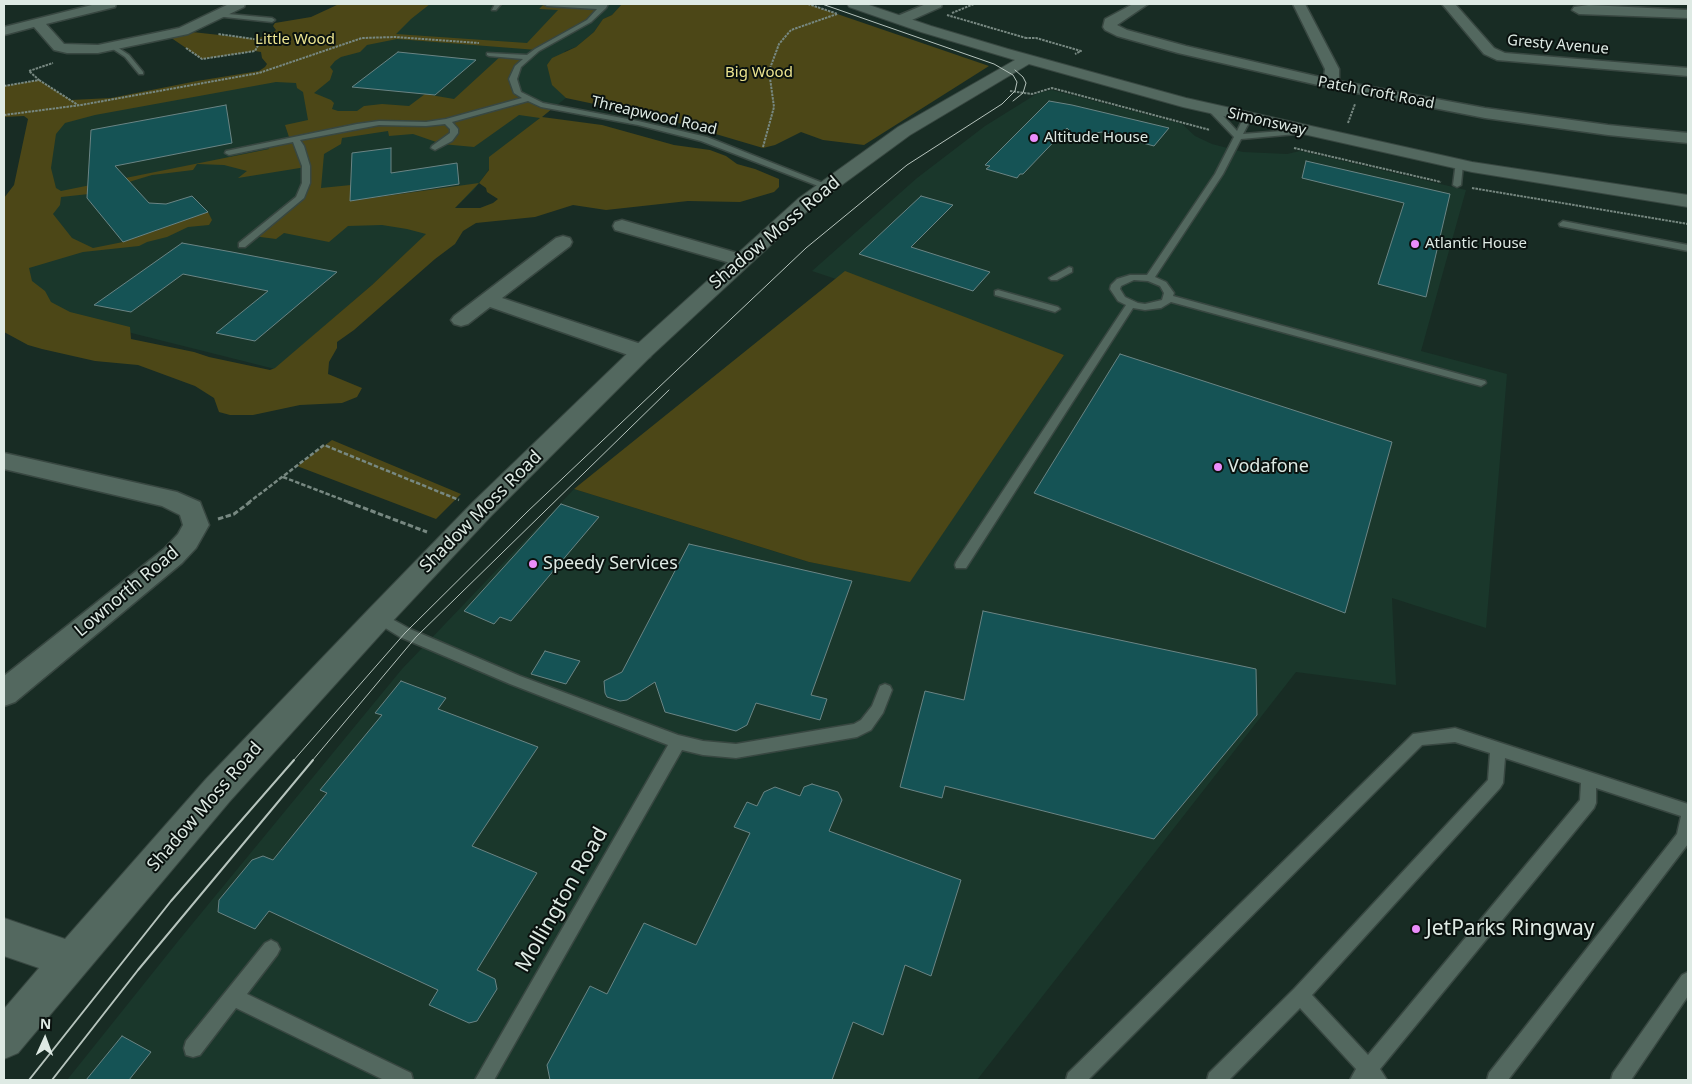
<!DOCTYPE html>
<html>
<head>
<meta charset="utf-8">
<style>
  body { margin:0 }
  #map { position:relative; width:1692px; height:1084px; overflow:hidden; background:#182c24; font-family:"Noto Sans",sans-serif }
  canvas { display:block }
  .frame { position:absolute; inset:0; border:5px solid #deeae4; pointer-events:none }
  .north { position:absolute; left:20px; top:1014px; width:50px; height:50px; -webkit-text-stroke:4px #0a120f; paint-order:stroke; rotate:2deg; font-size:14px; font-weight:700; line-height:20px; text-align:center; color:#deeae4 }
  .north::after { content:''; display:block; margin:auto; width:18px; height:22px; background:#deeae4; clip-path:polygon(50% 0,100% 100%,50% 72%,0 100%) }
</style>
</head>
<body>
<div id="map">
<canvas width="1692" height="1084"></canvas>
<div class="frame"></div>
<div class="north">N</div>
</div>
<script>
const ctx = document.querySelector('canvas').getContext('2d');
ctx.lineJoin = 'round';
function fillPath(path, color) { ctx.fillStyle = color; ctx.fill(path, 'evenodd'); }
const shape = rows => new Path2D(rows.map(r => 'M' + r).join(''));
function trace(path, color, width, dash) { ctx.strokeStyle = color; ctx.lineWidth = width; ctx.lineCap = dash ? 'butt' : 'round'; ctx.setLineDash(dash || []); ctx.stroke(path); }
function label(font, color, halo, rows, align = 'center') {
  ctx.font = font + ' "Noto Sans",sans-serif'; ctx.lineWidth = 4; ctx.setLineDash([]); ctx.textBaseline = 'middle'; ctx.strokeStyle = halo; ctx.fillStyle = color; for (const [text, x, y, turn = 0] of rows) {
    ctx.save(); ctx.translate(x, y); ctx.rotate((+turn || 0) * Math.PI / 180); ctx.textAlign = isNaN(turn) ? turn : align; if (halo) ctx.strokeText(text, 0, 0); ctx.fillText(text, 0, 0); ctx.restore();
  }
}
fillPath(shape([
  [372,4,622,4,612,15,603,19,594,32,576,47,565,51,552,84,566,98,509,142,474,190,372,285,275,369,16,304,28,119,267,73],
  [1052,90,1182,124,1195,136,1212,144,1243,152,1287,154,1300,151,1466,190,1421,351,1507,374,1486,628,1392,598,1396,685,1296,672,977,1080,67,1080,179,940,402,669,574,489,809,562,910,581,1064,355,812,271,917,178,985,126,1038,93]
]), '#1a372b');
fillPath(shape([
  [339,4,430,4,411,19,396,34,527,43,558,10,539,9,544,4,605,4,596,16,537,50,397,39,367,45,360,52,341,57,335,61,330,67,333,71,330,80,314,93,331,100,334,103,332,109,338,111,357,111,364,106,382,104,409,106,425,94,454,99,502,55,528,57,514,72,518,93,553,108,542,117,602,125,674,145,710,150,726,156,737,164,755,169,779,179,779,187,774,192,740,202,688,201,606,210,573,205,535,217,476,223,463,231,455,244,435,259,354,330,337,342,337,348,329,362,328,374,362,388,357,397,342,403,300,405,253,415,230,415,219,412,214,398,195,386,138,365,95,361,42,349,28,345,4,332,4,198,14,185,28,119,24,116,4,117,4,86,39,80,71,100,111,98,197,81,259,71,265,67,267,64,262,58,261,52,255,51,202,59,167,35,183,31,256,39,274,32,276,30,273,26,275,23,311,17],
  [276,82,296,83,297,88,303,92,308,120,285,125,290,140,266,145,269,149,61,191,56,188,51,168,56,134,65,123,95,115],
  [519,115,540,118,489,157,489,170,479,183,350,201,351,185,321,188,324,154,341,144,342,138,388,131,389,136,413,134,442,144,474,147],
  [197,164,224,165,247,171,238,178,306,167,300,198,253,236,276,239,284,233,329,242,348,226,382,225,407,229,426,234,372,285,275,368,270,370,209,357,194,352,131,339,130,327,70,312,51,302,45,291,32,281,29,268,83,252,139,246,147,242,167,237,188,227,209,225,212,220,208,212,123,242,93,248,72,238,53,214,60,205,61,197,89,194,152,175,193,170],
  [479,183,486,188,487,192,498,199,493,203,480,208,455,208],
  [622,4,808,4,989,66,864,145,823,140,801,132,775,145,763,148,665,119,566,98,552,85,547,65,552,58,576,47,594,32,603,19,612,15],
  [845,271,1064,355,910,582,809,562,574,489],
  [332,440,461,494,436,519,297,466]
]), '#4c4717');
const building = shape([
  [398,52,476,60,435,95,352,87,398,52],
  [1049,101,1072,105,1169,128,1154,146,1102,132,1075,136,1067,128,1023,174,1020,174,1017,178,986,169,990,166,985,165,1049,101],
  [226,105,232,143,115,166,149,203,166,204,192,196,208,212,123,242,87,198,91,130,226,105],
  [391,148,391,173,457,163,459,184,350,201,352,153,391,148],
  [1306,161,1450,194,1426,297,1378,284,1404,203,1302,178,1306,161],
  [921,196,953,205,911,247,990,272,973,291,859,254,921,196],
  [182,243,232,252,337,272,255,341,216,333,268,291,183,274,131,312,94,305,182,243],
  [1120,354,1392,442,1345,613,1034,493,1120,354],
  [561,504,599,517,511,621,500,617,494,624,464,611,561,504],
  [689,544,852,581,811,695,827,699,820,720,756,703,747,725,736,731,665,712,655,682,627,700,620,701,607,697,605,693,604,681,622,672,689,544],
  [983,611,1256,669,1257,715,1154,839,945,786,942,798,900,787,925,691,964,700,983,611],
  [545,651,580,661,566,684,531,674,545,651],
  [401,681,446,698,438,709,538,747,472,846,537,873,477,970,495,979,497,989,477,1021,469,1023,429,1005,438,990,269,911,255,929,218,912,219,900,252,860,263,856,273,860,327,793,320,790,382,715,375,713,401,681],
  [812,784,838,792,842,800,829,831,961,880,931,976,905,965,883,1035,853,1022,832,1080,550,1080,547,1065,590,986,607,994,644,923,696,945,750,833,734,827,747,802,757,806,764,792,775,787,800,796,804,787,812,784],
  [122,1036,151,1052,129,1080,86,1080,122,1036]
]);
fillPath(building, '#155355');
trace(building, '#6a8484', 1);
const service = shape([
  [495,4,501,4,496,10,492,10,495,4],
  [544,4,608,4,606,8,591,22,539,51,521,67,517,79,521,92,543,103,638,121,707,137,833,187,826,189,701,141,638,125,541,107,528,101,452,122,458,129,458,133,452,141,435,150,431,148,432,146,450,133,450,129,445,124,426,126,379,125,300,140,304,146,310,166,310,183,304,198,245,247,239,247,239,243,296,197,302,183,302,166,293,142,229,155,225,153,226,151,357,124,379,121,426,122,446,119,522,98,514,93,509,79,515,66,523,59,489,56,487,55,487,53,527,55,535,49,587,20,597,9,547,6,544,4],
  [217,13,272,18,275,20,272,22,215,16,215,14,217,13],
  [110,45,114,45,129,55,143,72,143,74,139,74,125,57,110,47,110,45],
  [1209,107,1215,107,1237,131,1245,115,1251,115,1252,117,1243,134,1308,129,1312,131,1308,133,1241,139,1223,174,1155,277,1166,282,1174,293,1173,296,1485,381,1486,383,1481,386,1171,302,1161,308,1145,310,1133,308,966,568,956,568,955,565,956,562,1126,305,1118,301,1110,289,1111,285,1117,279,1130,275,1147,275,1215,174,1234,137,1209,111,1209,107],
  [1134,280,1148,281,1160,286,1164,293,1162,300,1145,304,1138,303,1125,297,1120,289,1121,286,1134,280],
  [1456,162,1463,164,1461,185,1457,187,1453,185,1456,162],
  [1563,221,1688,245,1688,251,1560,226,1559,224,1563,221],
  [1069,267,1072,268,1072,272,1057,280,1051,280,1049,278,1069,267],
  [998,290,1058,307,1060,309,1055,312,995,295,995,291,998,290],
  [379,612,410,629,520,676,678,735,703,741,736,744,854,724,861,720,872,706,880,686,885,684,890,686,892,690,883,713,871,730,857,737,736,758,703,755,682,750,494,1080,475,1080,668,745,510,684,400,637,374,621,372,617,374,613,379,612],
  [1455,728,1688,804,1688,844,1508,1080,1487,1080,1489,1073,1677,834,1681,816,1596,788,1596,803,1594,808,1380,1069,1387,1080,1350,1080,1356,1069,1300,1008,1229,1080,1207,1080,1209,1073,1294,989,1488,780,1490,753,1455,742,1422,745,1088,1080,1066,1080,1068,1073,1413,734,1455,728],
  [1505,758,1581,783,1580,800,1368,1055,1312,995,1500,788,1503,783,1505,758],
  [271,940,277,943,280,949,277,955,247,994,411,1073,413,1080,384,1080,236,1008,200,1055,193,1057,186,1055,184,1048,186,1041,265,943,271,940],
  [1688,972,1688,996,1631,1080,1611,1080,1613,1073,1682,975,1688,972]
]);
const minor = shape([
  [96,4,116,4,115,7,46,24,64,44,98,45,179,28,229,4,245,4,244,7,188,34,98,53,67,53,54,50,34,27,4,35,4,27,96,4],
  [926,4,942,4,941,7,905,23,900,24,893,20,895,17,926,4],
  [1133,4,1148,4,1117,25,1127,30,1186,46,1324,78,1325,69,1293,4,1305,4,1339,69,1339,81,1485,108,1608,125,1688,133,1688,143,1608,135,1485,118,1331,88,1178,53,1117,36,1105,30,1103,27,1105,19,1133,4],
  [1442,4,1455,4,1494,48,1505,53,1688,68,1688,76,1497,60,1484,54,1442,4],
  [1589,5,1688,10,1688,18,1579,14,1572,10,1574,7,1589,5],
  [622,220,748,256,751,260,748,264,741,266,615,230,613,226,615,222,622,220],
  [563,236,570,238,572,242,570,246,502,298,650,347,653,352,650,357,642,359,634,357,490,307,468,324,461,326,454,324,451,320,454,316,556,238,563,236],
  [4,453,177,492,200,502,209,525,196,548,182,563,15,702,4,706,4,676,164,549,178,534,183,525,180,515,162,506,4,469,4,453]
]);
const tertiary = shape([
  [847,4,866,4,931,26,1008,49,1186,98,1472,162,1688,195,1688,207,1472,172,1183,107,1029,64,910,135,813,206,650,357,491,516,389,625,230,801,18,1053,4,1059,4,1009,39,968,4,956,4,918,65,939,206,779,369,609,473,502,634,347,799,198,898,127,1015,60,921,32,849,7,847,4]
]);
trace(service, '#384741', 3);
trace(minor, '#384741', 3);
trace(tertiary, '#384741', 2);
trace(shape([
  [808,4,838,14],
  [952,13,974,4],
  [947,15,1026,38],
  [1025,38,1036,38,1081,51,1075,54],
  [186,48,202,59,255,51,261,40,218,34],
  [39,80,78,105],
  [4,86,39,80,29,71,53,63],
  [1010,91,1032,94,1052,88,1210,130],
  [4,115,81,105,259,73,362,38,395,37,479,43],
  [1348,123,1355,104],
  [763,147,774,107,769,71,779,44,791,30,837,14],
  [1294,148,1441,182],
  [1472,188,1688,224]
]), '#778881', 2, [2.5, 1]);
trace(shape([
  [283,477,351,503],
  [248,503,324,445,459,500]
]), '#778881', 2.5, [4.5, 2]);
trace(shape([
  [348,502,427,532],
  [218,519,234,514,250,502]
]), '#778881', 3, [5.5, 2.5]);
fillPath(service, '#53685f');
fillPath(minor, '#53685f');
fillPath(tertiary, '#53685f');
trace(shape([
  [1013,101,1023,93,1026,83,1023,77,1015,70],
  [293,761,405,633,527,512,806,248,907,165,1002,104,1015,91,1017,82,1013,75,994,64,822,4],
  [312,761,416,637,669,390]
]), '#b6c4bd', 1);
trace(shape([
  [29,1080,171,901,294,760],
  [52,1080,138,970,313,760]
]), '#b6c4bd', 2);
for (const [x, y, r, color] of [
  [1034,138,5,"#eb8dfb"],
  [1415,244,5,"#eb8dfb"],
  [1218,467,5,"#eb8dfb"],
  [533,564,5,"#eb8dfb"],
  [1416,929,5,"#eb8dfb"]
]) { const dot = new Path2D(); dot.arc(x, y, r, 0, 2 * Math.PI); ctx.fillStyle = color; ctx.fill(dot); trace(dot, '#0a120f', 2); }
label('15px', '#ece490', '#0a120f', [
  ["Little Wood",295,40],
  ["Big Wood",759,73]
]);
label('15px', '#deeae4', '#0a120f', [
  ["Gresty Avenue",1558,45,5],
  ["Patch Croft Road",1376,93,11],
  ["Threapwood Road",654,116,13],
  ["Simonsway",1267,122,13]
]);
label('15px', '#deeae4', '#0a120f', [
  ["Altitude House",1044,138],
  ["Atlantic House",1425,244]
], 'left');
label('18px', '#deeae4', '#0a120f', [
  ["Shadow Moss Road",775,233,-40],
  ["Shadow Moss Road",481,512,-45],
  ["Lownorth Road",127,592,-40],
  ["Shadow Moss Road",205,807,-49]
]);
label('18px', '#deeae4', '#0a120f', [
  ["Vodafone",1228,467],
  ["Speedy Services",543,564]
], 'left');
label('21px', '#deeae4', '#0a120f', [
  ["Mollington Road",562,900,-60]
]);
label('21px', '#deeae4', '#0a120f', [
  ["JetParks Ringway",1426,929]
], 'left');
</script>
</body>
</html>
